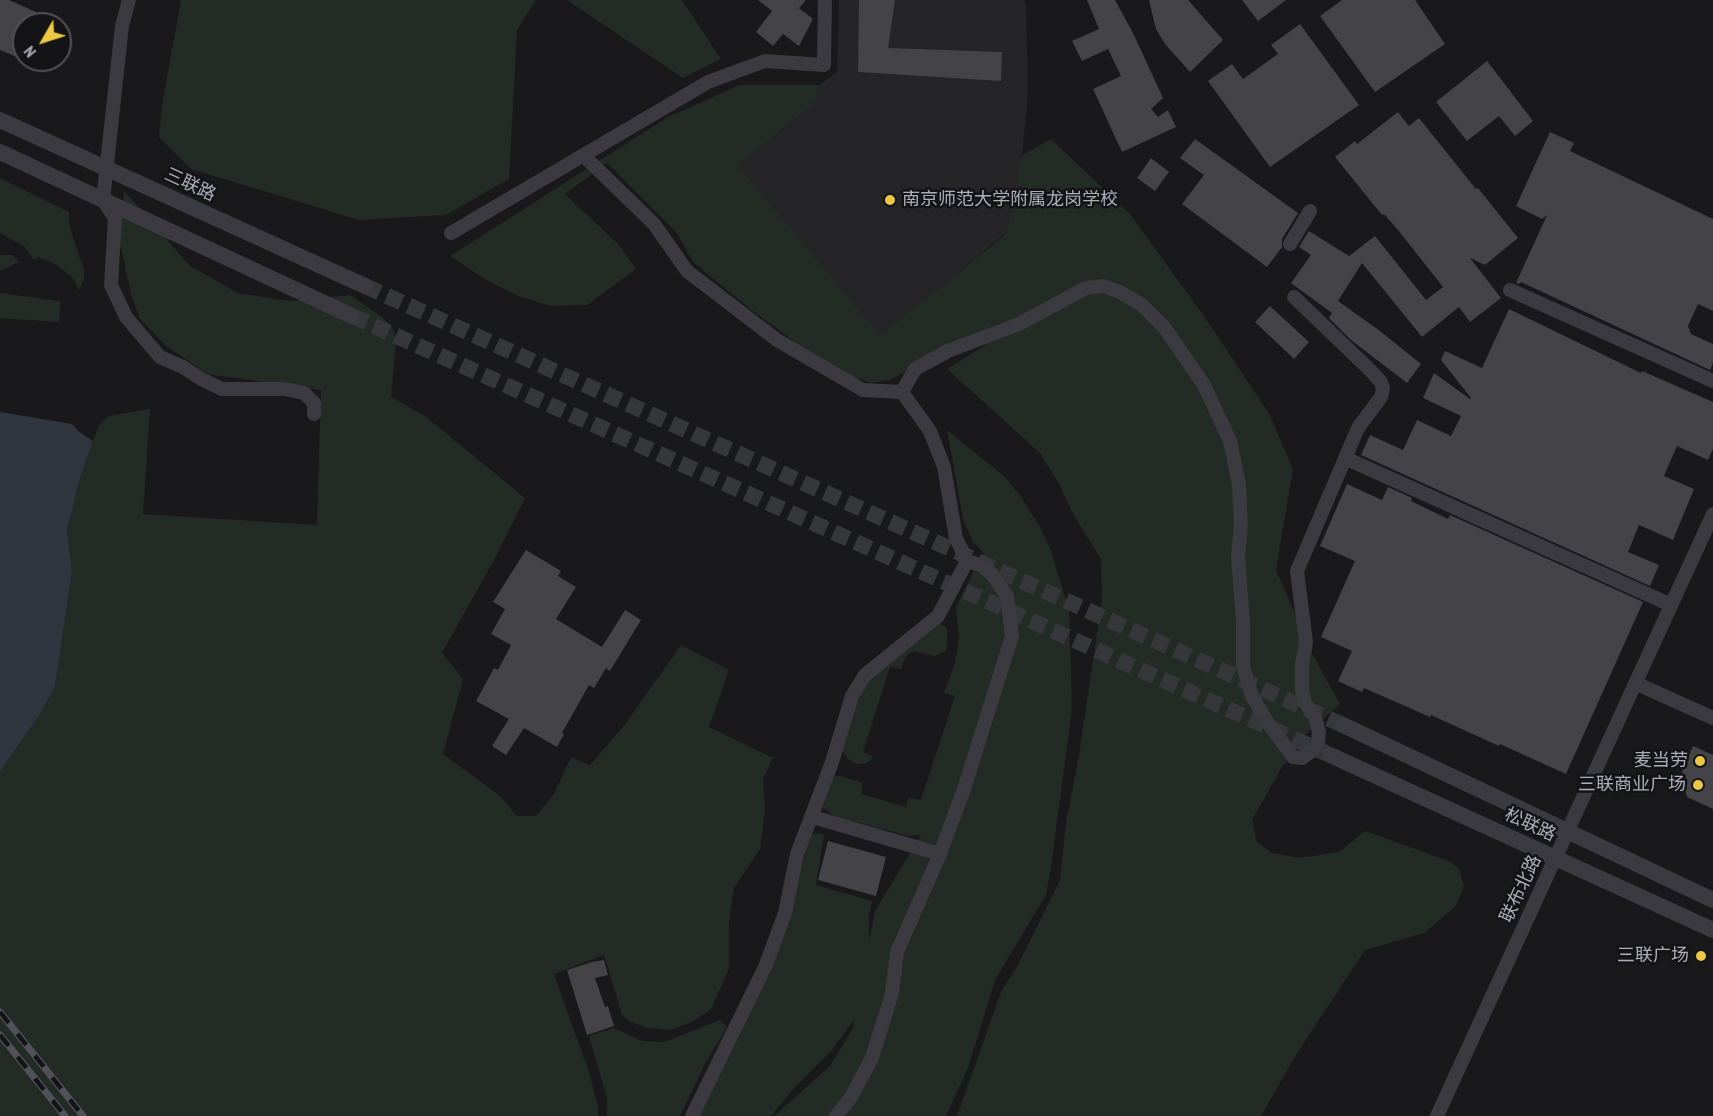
<!DOCTYPE html>
<html>
<head>
<meta charset="utf-8">
<style>
  body { margin:0 }
  #map { position:relative; width:1713px; height:1116px; overflow:hidden; background:#19191b; font-family:"PT Sans Narrow",sans-serif }
  canvas { display:block }
  .north { position:absolute; left:12px; top:12px; width:60px; height:60px; box-sizing:border-box; background:#141416; border:2px solid #515258; border-radius:50%; rotate:231deg; font-size:16px; font-weight:700; line-height:24px; text-align:center; color:#acaeba }
  .north::after { content:''; display:block; margin:auto; width:21px; height:27px; background:#ecc940; clip-path:polygon(50% 0,100% 100%,50% 72%,0 100%) }
</style>
</head>
<body>
<div id="map">
<canvas width="1713" height="1116"></canvas>
<div class="north">N</div>
</div>
<script>
const ctx = document.querySelector('canvas').getContext('2d');
ctx.lineJoin = 'round';
function fillPath(path, color) { ctx.fillStyle = color; ctx.fill(path, 'evenodd'); }
const shape = rows => new Path2D(rows.map(r => 'M' + r).join(''));
function trace(path, color, width, dash) { ctx.strokeStyle = color; ctx.lineWidth = width; ctx.lineCap = dash ? 'butt' : 'round'; ctx.setLineDash(dash || []); ctx.stroke(path); }
function label(font, color, halo, rows, align = 'center') {
  ctx.font = font + ' "PT Sans Narrow","Noto Sans SC",sans-serif'; ctx.lineWidth = 5; ctx.setLineDash([]); ctx.textBaseline = 'middle'; ctx.strokeStyle = halo; ctx.fillStyle = color; for (const [text, x, y, turn = 0] of rows) {
    ctx.save(); ctx.translate(x, y); ctx.rotate((+turn || 0) * Math.PI / 180); ctx.textAlign = isNaN(turn) ? turn : align; if (halo) ctx.strokeText(text, 0, 0); ctx.fillText(text, 0, 0); ctx.restore();
  }
}
fillPath(shape([
  [839,0,1024,0,1026,6,1028,94,1022,155,1005,234,880,337,738,165,815,103,819,85,837,72]
]), '#252528');
fillPath(shape([
  [181,0,536,0,517,30,509,179,446,215,359,220,191,169,159,137,162,105],
  [567,0,682,0,721,59,683,78],
  [740,85,819,85,815,103,738,165,880,336,1005,235,1022,155,1051,139,1130,214,1204,316,1269,413,1293,469,1276,570,1313,655,1340,704,1302,737,1279,772,1252,820,1257,842,1272,853,1300,858,1339,852,1365,831,1449,861,1459,869,1464,886,1456,906,1424,933,1365,950,1296,1055,1261,1116,957,1116,1001,992,1018,965,1060,880,1066,822,1078,761,1102,600,1101,559,1074,516,1059,484,1040,453,947,369,1003,334,999,323,890,380,871,383,846,374,814,356,750,309,693,262,676,232,607,163,565,194,618,244,636,269,587,305,551,306,518,296,485,279,450,256,668,117],
  [0,178,69,212,69,223,73,238,84,270,84,279,79,290,72,277,55,264,38,257,34,260,25,247,0,233],
  [124,191,190,266,238,293,289,301,350,295,382,317,394,330,396,343,391,397,425,416,525,498,493,562,442,653,463,679,443,754,499,795,517,816,536,816,554,794,571,757,590,765,626,723,681,645,729,670,709,727,773,758,763,779,765,808,760,849,734,888,729,922,729,969,711,1009,692,1022,669,1030,647,1028,631,1022,622,1015,604,955,554,974,590,1075,598,1107,598,1116,0,1116,0,772,17,748,55,687,72,571,67,530,81,475,99,425,108,416,150,409,143,514,317,525,321,390,207,374,165,345,140,319,131,294,119,238],
  [0,255,12,255,19,262,0,271],
  [0,293,61,301,59,322,0,318],
  [947,430,1004,476,1022,498,1040,527,1051,551,1069,610,1072,708,1051,868,1046,895,995,980,968,1068,946,1116,774,1116,830,1066,853,1028,854,1020,832,1050,793,1089,771,1116,694,1116,792,906,810,833,824,834,816,885,872,901,869,916,869,941,875,911,921,835,909,836,834,816,823,808,822,804,833,776,840,776,863,783,861,794,906,807,909,798,921,800,955,696,944,693,955,663,959,637,956,607,981,556,985,554,973,542,963,519],
  [940,622,947,629,947,645,946,651,935,656,914,651,906,656,901,669,890,667,863,752,872,756,871,760,867,763,857,764,849,760,842,750,857,696,870,676],
  [720,1020,727,1027,705,1064,680,1116,607,1116,607,1098,589,1036,614,1028,642,1041,664,1042]
]), '#232b25');
fillPath(shape([
  [0,412,72,424,78,431,93,441,81,475,67,530,72,571,55,687,39,715,0,772]
]), '#2f363f');
fillPath(shape([
  [0,0,9,0,63,24,24,24,24,60,0,50],
  [758,0,806,0,799,8,813,19,799,46,783,34,773,46,756,32,772,11],
  [859,0,895,0,888,48,1002,52,1001,81,858,72],
  [1087,0,1115,0,1134,35,1163,98,1151,109,1158,117,1168,110,1176,127,1122,152,1093,89,1121,76,1108,49,1082,61,1072,41,1099,29],
  [1149,0,1188,0,1223,40,1190,72,1165,44,1156,29],
  [1242,0,1286,0,1258,21],
  [1342,0,1415,0,1445,44,1375,92,1320,16],
  [1300,24,1359,105,1270,167,1208,81,1232,64,1243,79,1278,54,1271,45],
  [1487,61,1533,121,1515,136,1499,116,1467,141,1436,102],
  [1398,112,1409,126,1419,118,1476,189,1478,188,1518,238,1485,265,1470,258,1501,298,1470,322,1459,307,1422,337,1362,263,1338,301,1380,331,1421,364,1407,383,1351,340,1329,318,1332,313,1291,283,1311,255,1299,247,1309,231,1349,256,1375,236,1426,300,1443,287,1398,230,1384,214,1382,215,1335,157,1355,141,1357,144],
  [1550,132,1574,143,1570,151,1713,219,1713,311,1698,304,1688,326,1691,334,1713,344,1713,363,1710,370,1521,282,1519,284,1516,283,1547,215,1542,219,1516,206],
  [1195,139,1298,213,1282,239,1282,247,1267,267,1182,204,1204,175,1180,158],
  [1151,158,1169,172,1155,191,1137,178],
  [1270,306,1309,342,1294,359,1255,322],
  [1509,309,1641,373,1642,371,1713,402,1713,449,1708,460,1677,446,1664,476,1694,489,1673,540,1639,525,1628,552,1659,565,1650,586,1361,455,1370,435,1403,450,1417,420,1451,436,1461,416,1423,398,1434,373,1470,399,1471,398,1441,360,1445,351,1482,368],
  [1347,484,1382,500,1388,487,1412,498,1411,501,1448,519,1450,515,1643,602,1566,774,1500,744,1499,746,1431,715,1430,717,1364,688,1362,692,1338,681,1352,651,1321,637,1355,561,1320,546],
  [526,550,561,571,558,576,576,587,556,619,602,647,625,610,641,620,610,671,606,668,594,688,589,685,562,733,564,734,557,747,524,728,506,755,492,746,509,719,476,701,494,668,498,670,511,645,491,634,505,609,493,602],
  [1693,746,1713,755,1713,809,1687,797,1681,774],
  [828,841,886,857,876,896,818,880],
  [604,960,608,975,595,978,605,1007,608,1006,614,1026,587,1035,567,970,592,962]
]), '#434348');
trace(shape([
  [365,286,1343,725],
  [352,316,1328,754]
]), '#36373b', 16, [16, 8]);
trace(shape([
  [129,0,122,26,103,200,115,218,111,285,126,317,160,357,183,367,201,379,222,389,284,389,304,393,314,403,314,414],
  [584,156,654,224,687,271,777,340,863,390,902,392,930,431,944,467,956,538,967,561,981,565,992,574,1007,596,1012,636,964,789,940,854,897,952,892,993,872,1058,851,1097,836,1116],
  [451,233,708,82,765,61,824,65,825,0],
  [1290,244,1310,211],
  [1510,290,1713,381],
  [902,392,915,369,948,351,1019,324,1086,288,1103,286,1120,292,1142,305,1164,327,1204,385,1230,441,1239,484,1241,525,1238,557,1243,622,1243,666,1252,696,1266,720,1293,757,1302,758,1313,750,1318,742,1319,732,1315,717,1305,703,1302,691,1302,664,1306,642,1297,571,1358,428,1381,397,1383,389,1381,382,1370,370,1294,297],
  [1345,458,1671,605],
  [1635,683,1713,718],
  [813,817,940,854],
  [692,1116,765,967,785,913,797,854,832,762,852,696,865,675,938,616,967,561],
  [1437,1116,1713,514]
]), '#3a3a40', 14);
trace(shape([
  [0,120,365,286],
  [0,152,352,316],
  [1343,725,1713,900],
  [1330,755,1713,930]
]), '#3a3a40', 16);
const rail = shape([
  [0,1012,83,1116],
  [0,1035,65,1116]
]);
trace(rail, '#515259', 7);
trace(rail, '#141416', 4.5, [14]);
for (const [x, y, r, color] of [
  [890,200,6,"#ecc940"],
  [1700,761,6,"#ecc940"],
  [1698,785,6,"#ecc940"],
  [1701,956,6,"#ecc940"]
]) { const dot = new Path2D(); dot.arc(x, y, r, 0, 2 * Math.PI); ctx.fillStyle = color; ctx.fill(dot); trace(dot, '#141416', 2); }
label('18px', '#acaeba', '#141416', [
  ["三联路",190,185,25],
  ["松联路",1530,825,25],
  ["联布北路",1521,889,-65]
]);
label('18px', '#acaeba', '#141416', [
  ["南京师范大学附属龙岗学校",902,200,"left"],
  ["麦当劳",1688,761],
  ["三联商业广场",1686,785],
  ["三联广场",1689,956]
], 'right');
</script>
</body>
</html>
